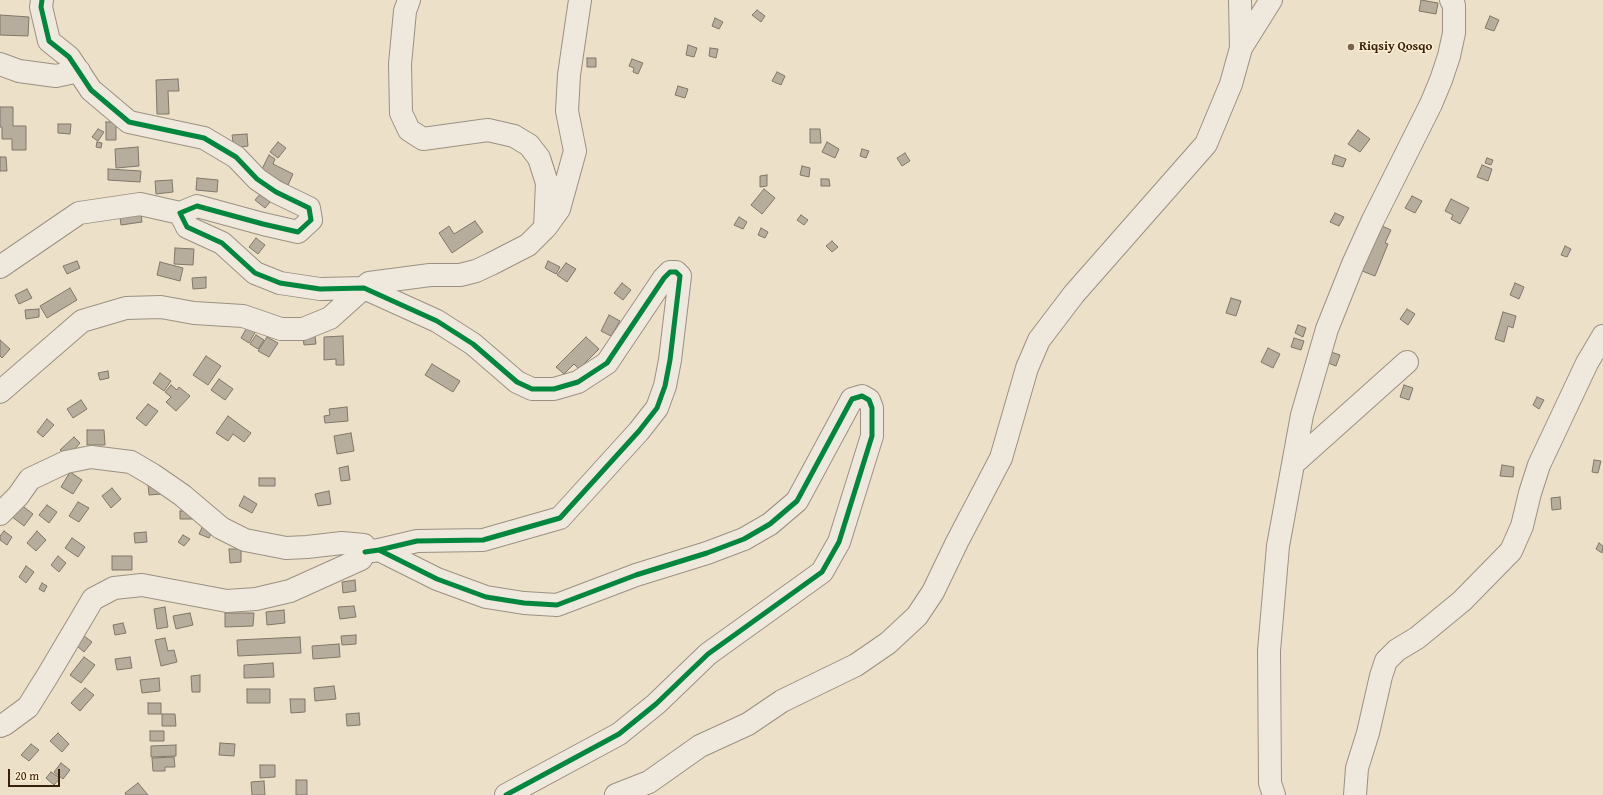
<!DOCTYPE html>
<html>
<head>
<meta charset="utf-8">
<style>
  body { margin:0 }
  #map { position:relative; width:1603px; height:795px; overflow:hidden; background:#ece0c9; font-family:"Gentium Book Plus",serif }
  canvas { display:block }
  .scale { position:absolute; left:8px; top:769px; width:52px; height:18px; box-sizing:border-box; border:2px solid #39200a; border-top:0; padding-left:5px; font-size:12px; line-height:14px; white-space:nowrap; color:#39200a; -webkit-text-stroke:3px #fcedd2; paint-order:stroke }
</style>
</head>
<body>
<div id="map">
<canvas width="1603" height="795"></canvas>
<div class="scale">20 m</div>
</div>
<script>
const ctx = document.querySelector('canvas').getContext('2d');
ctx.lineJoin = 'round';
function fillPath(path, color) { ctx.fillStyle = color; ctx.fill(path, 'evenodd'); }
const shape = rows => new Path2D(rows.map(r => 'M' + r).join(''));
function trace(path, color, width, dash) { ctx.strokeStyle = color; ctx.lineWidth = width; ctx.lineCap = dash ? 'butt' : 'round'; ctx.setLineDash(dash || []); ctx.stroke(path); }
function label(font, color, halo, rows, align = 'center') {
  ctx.font = font + ' "Gentium Book Plus",serif'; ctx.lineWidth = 3; ctx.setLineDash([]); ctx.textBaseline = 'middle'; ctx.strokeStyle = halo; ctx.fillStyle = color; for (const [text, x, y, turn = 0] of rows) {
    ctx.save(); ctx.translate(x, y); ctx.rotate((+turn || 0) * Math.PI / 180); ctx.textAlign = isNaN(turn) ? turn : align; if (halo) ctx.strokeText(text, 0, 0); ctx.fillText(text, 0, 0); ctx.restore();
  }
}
const building = shape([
  [1421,0,1438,3,1436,14,1419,11,1421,0],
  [757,10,765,16,761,22,752,15,757,10],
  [0,15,29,17,28,36,0,35,0,15],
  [1490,16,1499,20,1494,31,1485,28,1490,16],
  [715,18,723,22,719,29,712,26,715,18],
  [688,45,697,48,694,57,686,55,688,45],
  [710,48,718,49,716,58,709,56,710,48],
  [587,58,596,58,596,67,587,67,587,58],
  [632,59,643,63,638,74,633,72,634,68,629,66,632,59],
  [777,72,785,76,781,85,772,81,777,72],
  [178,79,179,91,168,91,169,114,157,114,156,80,178,79],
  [678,86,688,89,685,98,675,95,678,86],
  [0,107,13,107,13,126,26,126,26,150,12,150,12,139,2,139,2,127,0,127,0,107],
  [106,122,116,122,116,140,106,140,106,122],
  [58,124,71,124,70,134,58,133,58,124],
  [98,129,104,132,98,141,92,137,98,129],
  [810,129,820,129,821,143,810,143,810,129],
  [1358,130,1370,139,1360,152,1348,144,1358,130],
  [247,134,248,146,234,148,232,135,247,134],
  [97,142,102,143,101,148,96,147,97,142],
  [278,142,286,148,278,158,270,152,278,142],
  [827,142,839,149,835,158,822,152,827,142],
  [138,147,139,166,116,168,115,149,138,147],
  [862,149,869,151,866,158,860,156,862,149],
  [905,153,910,161,902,166,897,158,905,153],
  [269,155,275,159,273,164,293,174,288,185,261,171,269,155],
  [1335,155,1346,159,1343,167,1332,164,1335,155],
  [0,157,6,157,7,171,0,171,0,157],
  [1487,158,1493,160,1491,165,1485,163,1487,158],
  [1482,165,1492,169,1488,181,1477,177,1482,165],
  [802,166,810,168,809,177,800,175,802,166],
  [108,169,141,171,140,182,108,180,108,169],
  [767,175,767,186,760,187,760,176,767,175],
  [197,178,218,180,217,192,196,190,197,178],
  [821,179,829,179,830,186,821,186,821,179],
  [172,180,173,192,156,194,155,181,172,180],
  [764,189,775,198,762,214,751,205,764,189],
  [261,193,271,201,265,208,255,200,261,193],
  [1412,196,1422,201,1415,213,1405,208,1412,196],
  [1451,199,1469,208,1460,224,1451,219,1453,215,1445,211,1451,199],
  [140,207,142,222,121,225,119,210,140,207],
  [1335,213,1344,217,1339,226,1330,222,1335,213],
  [801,215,808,220,804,225,797,220,801,215],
  [739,217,747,222,743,229,734,225,739,217],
  [475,221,483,232,452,253,439,233,449,226,454,234,475,221],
  [1380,225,1391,230,1385,243,1388,244,1375,276,1362,271,1380,225],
  [761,228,768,232,765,238,758,235,761,228],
  [256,238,265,245,258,254,249,247,256,238],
  [832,241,838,247,832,252,826,246,832,241],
  [1565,246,1571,249,1567,257,1561,255,1565,246],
  [175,248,194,249,193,265,174,264,175,248],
  [77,261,80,268,67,274,63,266,77,261],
  [548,261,560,267,556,274,545,268,548,261],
  [160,262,183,268,180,281,157,275,160,262],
  [566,263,576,269,567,282,557,275,566,263],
  [206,277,206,288,193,289,192,278,206,277],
  [622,283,631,290,623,300,614,293,622,283],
  [1515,283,1524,287,1519,299,1510,295,1515,283],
  [70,288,77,300,47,318,40,306,70,288],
  [27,289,32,298,19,304,15,295,27,289],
  [1231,298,1241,301,1236,316,1226,313,1231,298],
  [39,309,39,317,26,319,25,310,39,309],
  [1407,309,1415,314,1408,325,1400,319,1407,309],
  [1503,312,1516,316,1513,328,1508,326,1504,342,1495,339,1503,312],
  [609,315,620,321,611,336,601,331,609,315],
  [249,324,257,329,249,343,241,338,249,324],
  [1298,325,1306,328,1303,337,1295,333,1298,325],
  [256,335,264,340,258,349,250,344,256,335],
  [315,336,316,344,304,345,303,337,315,336],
  [343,336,344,365,336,365,336,359,324,360,324,337,343,336],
  [267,337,278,343,269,357,258,351,267,337],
  [586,337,599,349,579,369,574,364,564,374,556,367,586,337],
  [1294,338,1304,341,1301,350,1291,347,1294,338],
  [0,340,10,349,2,358,0,356,0,340],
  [1268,348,1280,354,1273,368,1261,362,1268,348],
  [1331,352,1340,355,1336,366,1328,363,1331,352],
  [206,356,221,366,208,385,193,375,206,356],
  [432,364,460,381,453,392,425,375,432,364],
  [108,371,109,378,100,380,98,373,108,371],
  [160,373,171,381,164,391,153,383,160,373],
  [219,379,233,389,225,400,211,390,219,379],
  [171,385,177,390,179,387,190,396,176,411,166,402,171,397,165,392,171,385],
  [1404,385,1413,388,1409,400,1400,397,1404,385],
  [1537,397,1544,400,1539,409,1533,405,1537,397],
  [81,400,87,409,73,418,67,409,81,400],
  [148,404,158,411,146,426,136,418,148,404],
  [347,407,348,421,325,423,324,416,330,415,329,409,347,407],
  [228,416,251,433,244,442,233,434,228,441,216,433,228,416],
  [47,419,54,425,43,437,37,432,47,419],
  [87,430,104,430,105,445,87,445,87,430],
  [351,433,354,451,337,454,334,436,351,433],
  [74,437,80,443,74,450,71,460,60,450,74,437],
  [1594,460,1601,461,1598,473,1592,472,1594,460],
  [1502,465,1514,467,1513,477,1500,476,1502,465],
  [348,466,350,480,341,481,339,468,348,466],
  [70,472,82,480,73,494,61,487,70,472],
  [259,478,275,478,275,486,259,486,259,478],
  [148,484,162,494,149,495,148,484],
  [112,488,121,499,111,508,102,496,112,488],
  [329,491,331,504,318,506,315,494,329,491],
  [244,496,257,504,252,513,239,506,244,496],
  [1560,497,1561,509,1552,510,1551,498,1560,497],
  [78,502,89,508,79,522,69,516,78,502],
  [20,504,33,514,24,526,11,516,20,504],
  [47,505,57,512,49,523,39,515,47,505],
  [180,511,193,511,193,519,180,519,180,511],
  [205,521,215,526,209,538,199,534,205,521],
  [4,531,12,537,7,545,0,540,0,536,4,531],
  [37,531,46,540,36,551,27,543,37,531],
  [146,532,147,542,135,543,134,533,146,532],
  [183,535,190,539,184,546,178,542,183,535],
  [72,538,85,547,78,557,65,548,72,538],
  [1599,543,1603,546,1602,553,1596,549,1599,543],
  [229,549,241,549,241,562,230,563,229,549],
  [58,556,66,563,59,572,51,565,58,556],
  [112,556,132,556,132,570,112,570,112,556],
  [26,566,34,572,26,583,19,577,26,566],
  [355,580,356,591,343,593,342,582,355,580],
  [42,583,47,586,44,592,39,589,42,583],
  [354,606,356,617,340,619,338,607,354,606],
  [165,607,168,627,157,629,154,609,165,607],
  [284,610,285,623,267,625,266,612,284,610],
  [190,613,193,625,176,629,173,616,190,613],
  [225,613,254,613,253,626,225,627,225,613],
  [123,623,126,633,115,635,113,625,123,623],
  [79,632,92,642,84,652,71,641,79,632],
  [356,635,356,644,342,645,341,636,356,635],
  [300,637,301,653,238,656,237,640,300,637],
  [165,638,168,651,174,650,177,662,161,666,155,640,165,638],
  [339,644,340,657,313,659,312,646,339,644],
  [84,657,95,665,81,683,70,675,84,657],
  [130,657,132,668,117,670,115,659,130,657],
  [273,663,274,677,244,678,244,665,273,663],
  [200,675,200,692,192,692,191,676,200,675],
  [159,678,160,691,142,693,140,680,159,678],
  [334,686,336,699,315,701,314,688,334,686],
  [85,688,94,695,80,711,71,703,85,688],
  [247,689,270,689,270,703,247,703,247,689],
  [290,699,305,699,305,712,291,713,290,699],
  [148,703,161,703,161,714,148,714,148,703],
  [359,713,360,725,347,726,346,714,359,713],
  [162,714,175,714,176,726,162,726,162,714],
  [150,731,164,731,164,741,150,741,150,731],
  [58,733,69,744,62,752,50,741,58,733],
  [220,743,235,744,234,756,219,755,220,743],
  [31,744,39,750,29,761,21,755,31,744],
  [176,745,176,756,151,757,151,746,176,745],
  [174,757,175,767,165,767,165,771,153,771,152,758,174,757],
  [61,763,70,770,63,779,54,772,61,763],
  [260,765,275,765,275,777,260,778,260,765],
  [51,772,60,778,54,785,46,778,51,772],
  [296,780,307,780,307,795,296,795,296,780],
  [264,781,265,795,252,795,251,782,264,781],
  [138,783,148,795,126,795,125,793,138,783]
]);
fillPath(building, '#b7ad9c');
trace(building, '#817768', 1);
const minor = shape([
  [42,0,41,7,49,41,69,57,91,90,129,122,204,138,236,157,257,179,276,192,309,208,311,220,298,232,263,224,197,206,180,213,187,227,222,243,255,273,280,283,320,289,364,288,437,321,473,344,517,382,532,389,554,389,578,382,607,363,664,278,670,272,676,272,680,276,670,360,665,386,657,408,639,431,560,518,483,540,417,541,379,550],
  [1240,0,1241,48],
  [0,64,19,71,56,76,79,71],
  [546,227,559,209,575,151,567,111,569,75,580,0],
  [0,267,79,213,140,204,180,213],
  [0,392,82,321,126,308,161,307,194,313,243,316,281,329,303,329,330,318,369,283,430,275,460,275,476,271,491,264,528,245,545,228,547,183,539,158,529,145,514,136,488,130,423,139,409,130,401,113,400,64,405,11,409,0],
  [1293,464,1407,362],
  [0,514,18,496,30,479,66,462,91,457,131,462,153,475,182,495,221,528,245,540,286,548,307,547,342,543,364,545,365,552,361,559,290,591,256,599,227,601,142,585,114,588,93,599,48,675,28,707,5,724,0,726],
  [372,551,379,550,437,579,486,597,524,603,557,605,636,575,707,553,744,539,770,524,797,501,852,399,862,396,869,400,872,408,872,436,839,542,822,572,708,654,656,704,619,734,506,795],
  [616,795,649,782,700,746,748,724,782,701,856,665,888,643,917,616,933,592,957,542,1001,458,1027,368,1039,340,1074,294,1206,144,1231,84,1241,48,1271,0],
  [1274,795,1270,783,1269,651,1278,546,1302,415,1327,329,1353,264,1373,220,1431,104,1441,80,1449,56,1454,33,1454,5,1451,0],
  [1355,795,1357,768,1368,733,1381,676,1386,661,1397,650,1417,638,1462,601,1511,551,1522,526,1530,493,1539,465,1587,363,1603,336]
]);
trace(minor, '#9b9182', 24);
trace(minor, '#eee8dd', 22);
trace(shape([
  [42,0,41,7,49,41,69,57,91,90,129,122,204,138,236,157,257,179,276,192,309,208,311,220,298,232,263,224,197,206,180,213,187,227,222,243,255,273,280,283,320,289,364,288,437,321,473,344,517,382,532,389,554,389,578,382,607,363,664,278,670,272,676,272,680,276,670,360,665,386,657,408,639,431,560,518,483,540,417,541,379,550],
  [365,552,379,550,437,579,486,597,524,603,557,605,636,575,707,553,744,539,770,524,797,501,852,399,862,396,869,400,872,408,872,436,839,542,822,572,708,654,656,704,619,734,506,795]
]), '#00873e', 5);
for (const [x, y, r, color] of [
  [1351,47,4,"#78634d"]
]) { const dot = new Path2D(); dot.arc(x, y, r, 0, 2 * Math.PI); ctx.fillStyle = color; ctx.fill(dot); trace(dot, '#fcedd2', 1.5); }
label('bold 13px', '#39200a', '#fcedd2', [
  ["Riqsiy Qosqo",1359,47]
], 'left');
</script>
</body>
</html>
